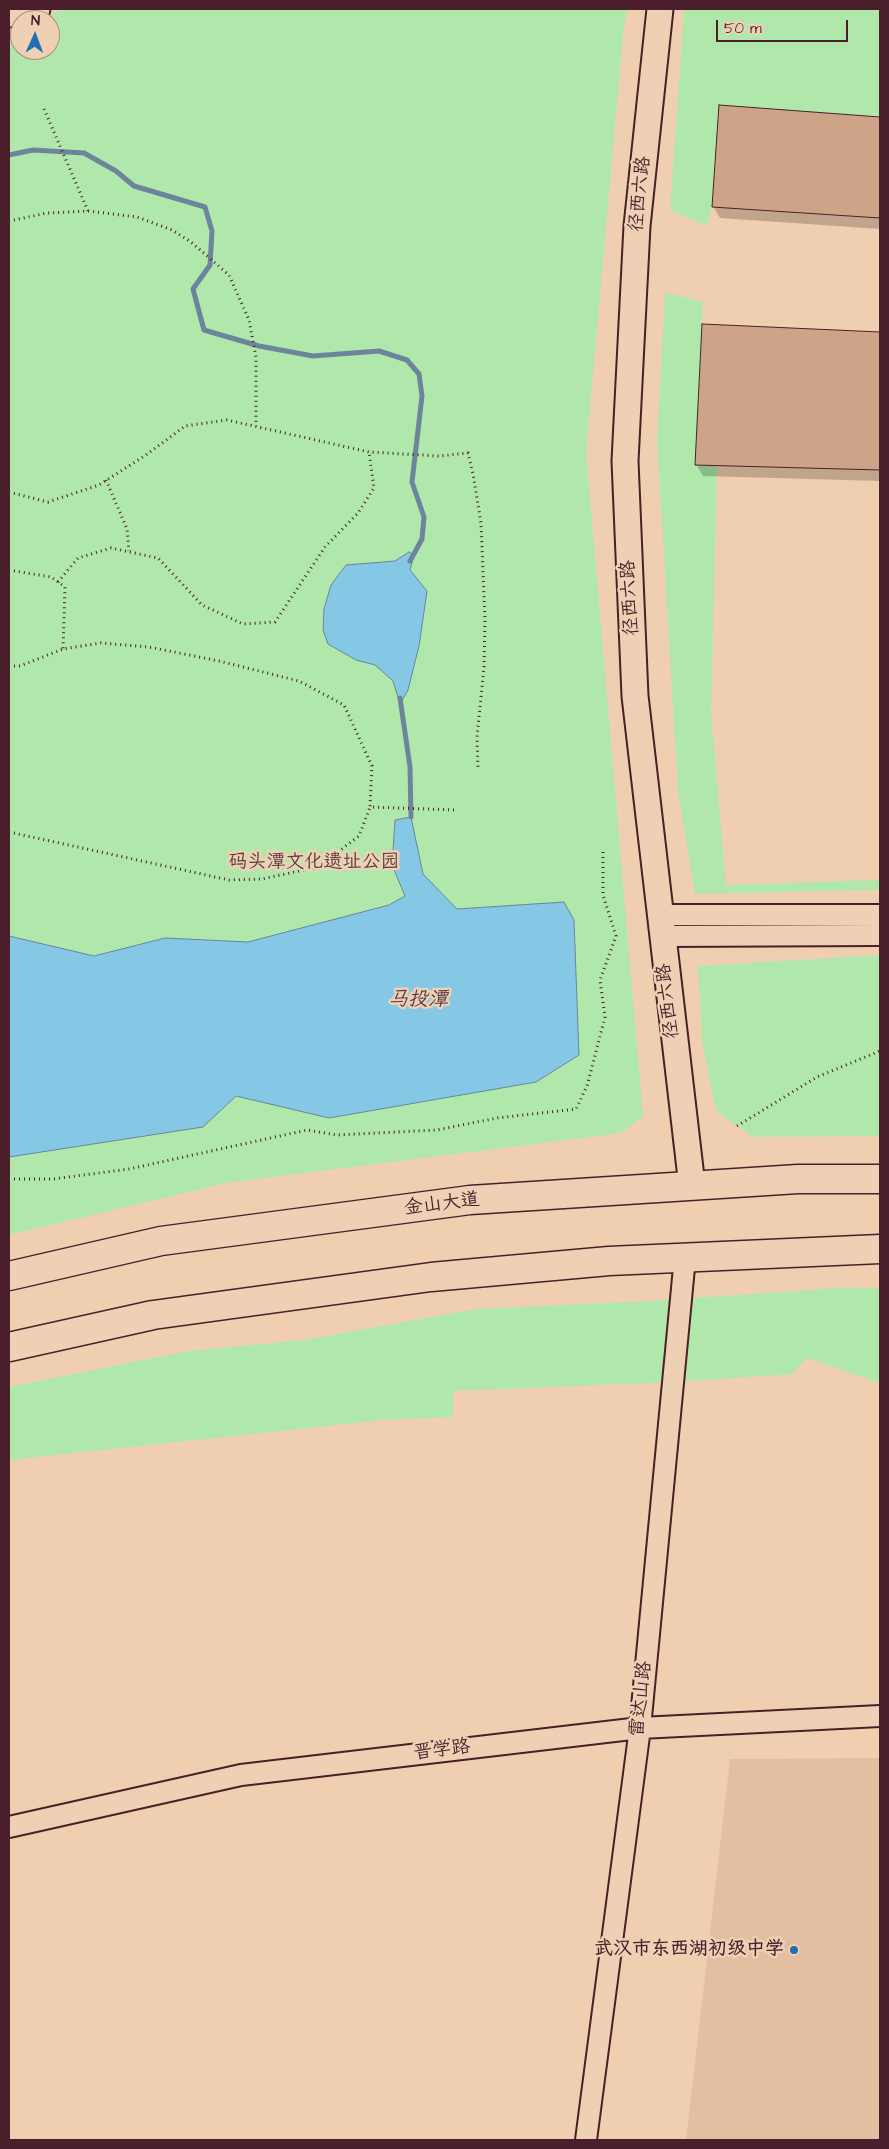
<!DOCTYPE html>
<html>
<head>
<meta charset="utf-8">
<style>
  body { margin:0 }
  #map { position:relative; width:889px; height:2149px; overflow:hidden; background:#f0cfb0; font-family:"Architects Daughter",sans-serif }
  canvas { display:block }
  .frame { position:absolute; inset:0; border:10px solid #4a1f2b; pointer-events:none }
  .north { position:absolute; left:10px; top:10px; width:50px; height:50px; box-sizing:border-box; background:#eed0b4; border:1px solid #ac897d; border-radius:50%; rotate:2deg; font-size:14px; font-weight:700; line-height:20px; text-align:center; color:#4a1f2b }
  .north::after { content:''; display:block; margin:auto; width:18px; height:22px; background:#1f6fb2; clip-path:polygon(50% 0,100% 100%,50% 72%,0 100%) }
  .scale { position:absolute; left:716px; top:20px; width:132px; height:22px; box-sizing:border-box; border:2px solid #4a1f2b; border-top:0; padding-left:6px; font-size:15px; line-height:18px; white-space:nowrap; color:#4a1f2b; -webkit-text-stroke:4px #eed0b4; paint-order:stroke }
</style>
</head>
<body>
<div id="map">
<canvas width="889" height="2149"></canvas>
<div class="frame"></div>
<div class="north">N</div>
<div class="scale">50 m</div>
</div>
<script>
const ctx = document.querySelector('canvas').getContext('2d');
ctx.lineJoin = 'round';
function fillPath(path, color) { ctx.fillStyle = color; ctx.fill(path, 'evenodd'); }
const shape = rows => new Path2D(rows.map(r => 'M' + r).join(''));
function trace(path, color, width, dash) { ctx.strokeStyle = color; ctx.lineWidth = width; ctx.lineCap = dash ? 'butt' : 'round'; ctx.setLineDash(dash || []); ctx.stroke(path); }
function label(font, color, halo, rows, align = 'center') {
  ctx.font = font + ' "Architects Daughter","LXGW WenKai TC",sans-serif'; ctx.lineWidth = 5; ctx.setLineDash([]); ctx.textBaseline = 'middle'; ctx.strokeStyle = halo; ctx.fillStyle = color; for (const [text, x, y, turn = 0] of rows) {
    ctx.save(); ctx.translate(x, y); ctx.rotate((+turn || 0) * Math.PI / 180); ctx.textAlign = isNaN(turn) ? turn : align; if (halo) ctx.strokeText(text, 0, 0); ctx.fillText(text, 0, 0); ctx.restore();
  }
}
fillPath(shape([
  [880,1758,880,2140,686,2140,730,1759]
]), '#e3bfa2');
fillPath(shape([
  [71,9,628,9,624,24,586,452,643,1116,621,1133,226,1183,9,1235,9,22],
  [20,20,50,20,50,50,20,50],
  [684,9,880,9,880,117,719,105,712,207,707,226,670,210],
  [665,292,703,302,695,464,717,465,711,713,726,885,880,880,880,890,695,894,678,791,657,440],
  [880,955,880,1136,753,1137,716,1111,702,1042,698,966],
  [839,1288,880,1288,880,1383,807,1358,792,1374,676,1382,453,1391,453,1417,383,1420,9,1460,9,1387,188,1351,305,1340,475,1309,650,1301]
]), '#b0e8ab');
const water = shape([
  [409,552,414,555,410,570,427,591,419,646,408,690,400,704,393,681,375,665,356,660,328,644,323,630,324,609,331,585,346,565,395,561,409,552],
  [411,817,423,874,457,909,564,902,574,920,579,1055,536,1082,329,1118,236,1096,203,1127,9,1157,9,936,94,956,165,938,248,942,389,905,405,896,392,865,395,820,411,817]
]);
fillPath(water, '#85c8e6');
trace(water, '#6d849b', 1);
fillPath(shape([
  [720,107,880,118,880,229,720,218,713,206],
  [703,325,880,333,880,481,703,476,696,464]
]), '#0003');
trace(shape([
  [9,155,33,150,84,153,116,171,134,186,205,207,212,231,210,265,193,289,204,330,259,346,313,356,379,351,407,360,419,374,422,396,412,482,424,517,422,539,410,561],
  [400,698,410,767,411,817]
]), '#6d849b', 5);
const building = shape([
  [719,105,880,117,880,218,712,207,719,105],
  [702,324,880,332,880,470,695,465,702,324]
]);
fillPath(building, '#cda488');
trace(building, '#4a1f2b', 1);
const minor = shape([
  [660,915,880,915],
  [662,936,880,935],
  [9,1827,241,1775,640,1728,880,1716],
  [586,2140,640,1728,685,1257]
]);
const tertiary = shape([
  [660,9,637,226,625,461,635,696,692,1186],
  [9,14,37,9]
]);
const primary = shape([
  [9,1276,161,1241,470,1200,798,1179,880,1179],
  [9,1347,153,1315,431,1277,609,1261,880,1249]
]);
trace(minor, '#4a1f2b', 24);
trace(tertiary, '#4a1f2b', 29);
trace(primary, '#4a1f2b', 31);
trace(shape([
  [44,109,88,211],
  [9,221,47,213,88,211,137,217,172,230,191,242,229,275,249,320,256,357,256,426],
  [106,480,127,529,129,551],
  [9,492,48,502,99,485,146,455,185,426,227,420,369,452,439,456,468,453,473,474,481,523,485,620,484,667,477,737,478,769],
  [9,570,51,577,65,587,63,649],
  [58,582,78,558,111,548,158,558,202,605,243,624,275,622,325,547,358,513,374,488,369,452],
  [9,666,20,666,63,649,101,643,149,647,219,661,299,681,344,705,372,766,370,807,457,810],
  [9,832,229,880,262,879,318,867,359,836,370,807],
  [737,1126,817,1077,880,1051],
  [9,1179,53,1179,129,1169,307,1130,337,1135,437,1130,497,1118,576,1109,587,1086,605,1017,600,980,616,936,603,895,603,850]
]), '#4a1f2b', 3, [1, 4]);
trace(minor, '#eed0b4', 20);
trace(tertiary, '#eed0b4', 25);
trace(primary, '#eed0b4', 28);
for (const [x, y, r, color] of [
  [794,1950,5,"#1f6fb2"]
]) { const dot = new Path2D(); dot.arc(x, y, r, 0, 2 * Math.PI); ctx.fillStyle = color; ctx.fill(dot); trace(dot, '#eed0b4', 2); }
label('19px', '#4a1f2b', '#eed0b4', [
  ["径西六路",641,194,-84],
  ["径西六路",631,598,-93],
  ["径西六路",669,1001,-97],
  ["金山大道",442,1205,-7],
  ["雷达山路",642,1699,-84],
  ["晋学路",442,1751,-7]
]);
label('19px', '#593d3e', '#eed0b4', [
  ["码头潭文化遗址公园",314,863]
]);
label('bold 19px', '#4a1f2b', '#eed0b4', [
  ["武汉市东西湖初级中学",784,1950]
], 'right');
label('italic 20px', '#533847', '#eed0b4', [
  ["马投潭",418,1001]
]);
</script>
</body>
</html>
